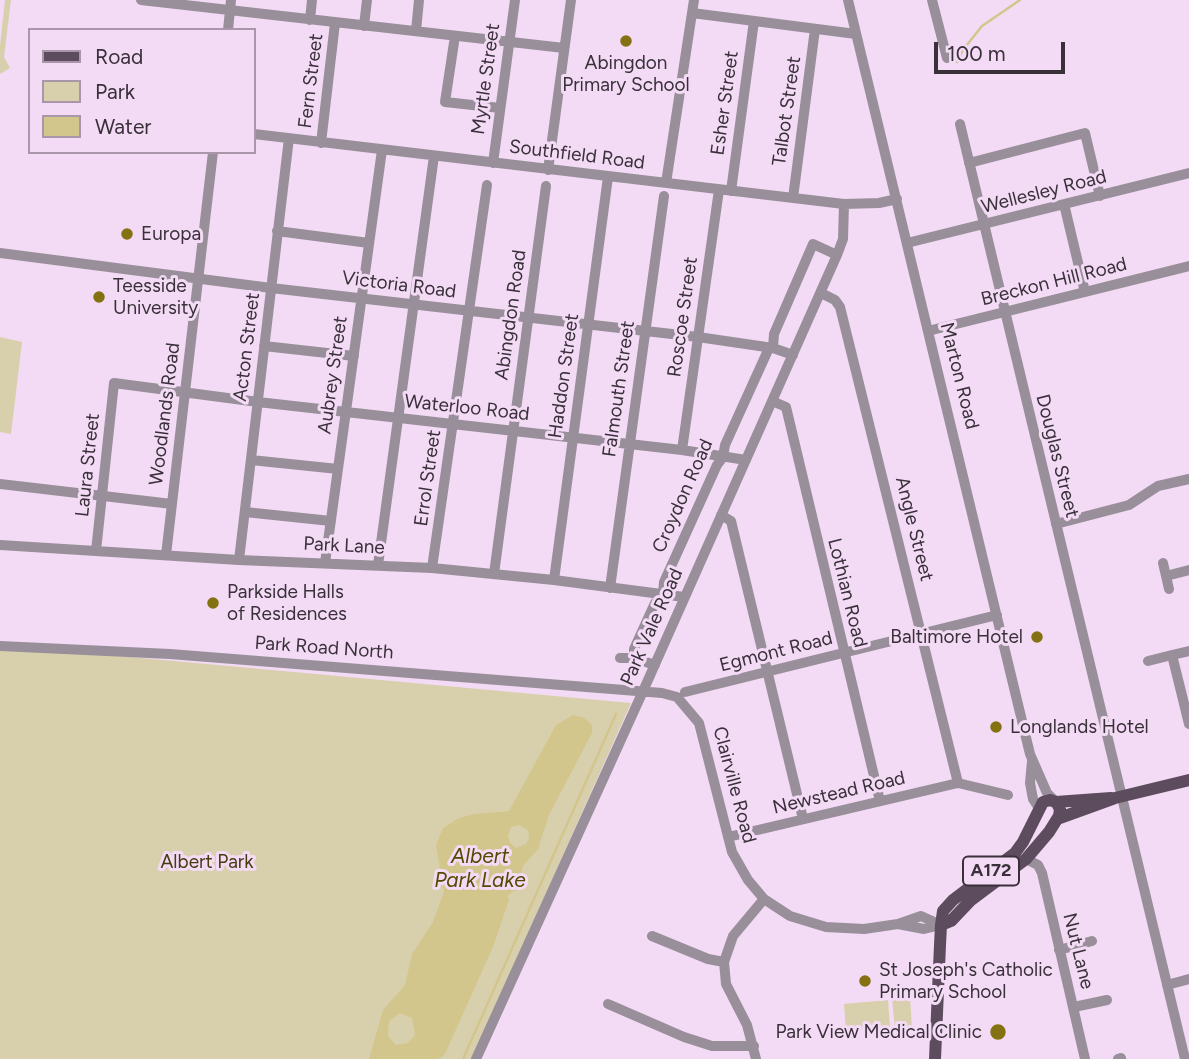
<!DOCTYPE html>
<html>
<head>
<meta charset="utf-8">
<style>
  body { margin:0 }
  #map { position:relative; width:1189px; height:1059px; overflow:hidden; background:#f3daf5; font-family:Figtree,sans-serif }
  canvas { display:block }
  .legend { position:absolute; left:28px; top:28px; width:228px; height:126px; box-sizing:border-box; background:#f3daf5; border:2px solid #a996aa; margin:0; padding:9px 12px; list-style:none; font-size:21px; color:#39303a }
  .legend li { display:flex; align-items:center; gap:14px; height:35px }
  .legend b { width:35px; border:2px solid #a996aa }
  .scale { position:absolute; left:934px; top:42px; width:131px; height:32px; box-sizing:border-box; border:4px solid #39303a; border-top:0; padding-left:9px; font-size:21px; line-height:24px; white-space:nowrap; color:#39303a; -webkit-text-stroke:5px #f3daf5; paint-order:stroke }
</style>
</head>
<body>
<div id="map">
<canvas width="1189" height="1059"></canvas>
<ul class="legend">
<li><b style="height:9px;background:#5d4b5e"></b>Road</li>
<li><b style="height:19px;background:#d8d0ad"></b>Park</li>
<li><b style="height:19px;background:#d3c68d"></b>Water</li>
</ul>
<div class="scale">100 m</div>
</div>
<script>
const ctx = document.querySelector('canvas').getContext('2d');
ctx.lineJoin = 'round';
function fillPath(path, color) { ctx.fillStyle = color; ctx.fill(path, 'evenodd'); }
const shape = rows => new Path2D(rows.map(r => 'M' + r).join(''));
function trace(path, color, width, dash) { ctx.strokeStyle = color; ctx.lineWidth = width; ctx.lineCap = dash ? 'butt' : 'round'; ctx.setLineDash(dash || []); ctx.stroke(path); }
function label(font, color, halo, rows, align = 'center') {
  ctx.font = font + ' Figtree,sans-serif'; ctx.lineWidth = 6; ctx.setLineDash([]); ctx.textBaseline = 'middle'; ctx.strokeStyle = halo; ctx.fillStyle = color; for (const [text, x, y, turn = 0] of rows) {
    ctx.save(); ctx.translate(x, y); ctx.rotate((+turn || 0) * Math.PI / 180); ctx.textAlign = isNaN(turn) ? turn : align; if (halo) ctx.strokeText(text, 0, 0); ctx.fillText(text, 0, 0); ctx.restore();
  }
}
fillPath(shape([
  [5,0,11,0,4,57,10,68,0,74,0,45],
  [0,337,22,342,11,434,0,432],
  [0,645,631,703,472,1059,0,1059],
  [910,997,912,1028,895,1030,892,998],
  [888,1000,890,1027,846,1031,844,1004]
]), '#d8d0ad');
fillPath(shape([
  [573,715,585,718,592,725,592,733,549,815,538,849,523,866,517,889,508,895,509,900,493,947,445,1054,438,1059,369,1059,383,1010,405,985,412,954,433,922,444,891,436,845,443,828,459,818,474,814,509,811,556,725],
  [519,825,528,830,529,838,526,844,516,848,510,843,508,835,511,827],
  [400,1013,412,1018,415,1035,408,1043,396,1045,388,1036,389,1021]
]), '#d3c68d');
trace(shape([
  [957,62,963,50,982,26,1020,0],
  [463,1059,616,714]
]), '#d3c68d', 2.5);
trace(shape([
  [141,0,564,48],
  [848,0,1030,754,1047,793,1054,800],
  [932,0,947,58],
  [692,13,856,34],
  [310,20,312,0],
  [364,26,367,0],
  [228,30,231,0],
  [416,31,419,0],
  [455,36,445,102,500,108],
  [960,124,1185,1059],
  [254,134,844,204,879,203,897,199],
  [321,143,335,23],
  [493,163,515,0],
  [969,163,1085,133,1100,196],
  [548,170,571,0],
  [666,183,694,0],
  [731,191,754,21],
  [793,198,815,29],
  [1064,204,1085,292],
  [277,231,369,243],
  [907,243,1189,173],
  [0,253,271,288,698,337,773,348,793,355],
  [821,293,835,300,840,307,958,783],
  [928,331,1189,266],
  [264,346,354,356],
  [773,348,774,334,813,244,837,255],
  [772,401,786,407,880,801],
  [682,450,719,190],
  [251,460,338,469],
  [0,484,172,504],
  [245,512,331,521],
  [721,515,731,521,803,819],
  [1056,524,1129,505,1158,486,1189,479],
  [0,545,239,560,432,568,554,580,684,597],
  [96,551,114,383,258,402,682,450,746,460],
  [166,555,213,152],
  [239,560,289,138],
  [325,563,382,150],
  [1163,563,1166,576],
  [378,565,434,156],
  [432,568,487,185],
  [494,574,546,186],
  [554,580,608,177],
  [610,588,664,196],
  [1169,589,1166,576,1189,570],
  [0,646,170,654,662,693,677,697,699,723,732,852,748,880,764,899,790,916,826,927,864,929,898,924,921,916,941,925],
  [1189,651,1172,655,1189,724],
  [620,658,634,658,655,665],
  [634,658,634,649,655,603,663,594,664,582,717,465,723,457,725,445,769,348],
  [1148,661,1172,655],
  [685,692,997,615],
  [1032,761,1030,783,1033,799,1039,808],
  [728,837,958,783,1008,795],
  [1026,859,1038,865,1042,873,1085,1059],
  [898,924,924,929,941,925],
  [652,936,708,959,724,962],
  [1059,950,1092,941],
  [1167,985,1189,979],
  [608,1004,684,1037,712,1046,754,1046],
  [1074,1007,1107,1000],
  [476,1059,644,689,837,255,843,239,844,204],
  [756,1059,747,1025,726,984,724,962,733,936,764,899],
  [1118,1059,1121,1058]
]), '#998f9a', 10);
trace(shape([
  [1056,802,1111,798],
  [1057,819,1115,798,1189,780],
  [935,1059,940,945,941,925,943,911,953,900,1015,853,1023,842,1043,802,1050,800,1056,802,1060,809,1059,816,1049,832,1026,859,970,901,951,921,941,925]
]), '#5d4b5e', 12);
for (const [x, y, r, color] of [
  [626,41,7,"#847112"],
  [127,234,7,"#847112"],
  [99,297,7,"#847112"],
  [213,603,7,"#847112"],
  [1037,637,7,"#847112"],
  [996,727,7,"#847112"],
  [865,981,7,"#847112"],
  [998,1032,9,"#847112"]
]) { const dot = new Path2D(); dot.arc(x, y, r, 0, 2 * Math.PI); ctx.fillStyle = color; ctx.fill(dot); trace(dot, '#f3daf5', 2.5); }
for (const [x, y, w] of [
  [991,871,56]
]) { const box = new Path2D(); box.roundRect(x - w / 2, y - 14.5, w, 29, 5); ctx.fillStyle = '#f3daf5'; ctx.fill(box); trace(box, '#39303a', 2); }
label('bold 18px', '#39303a', null, [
  ["A172",991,871]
]);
label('19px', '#39303a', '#f3daf5', [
  ["Abingdon",626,63,"center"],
  ["Primary School",626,85,"center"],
  ["Europa",141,234],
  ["Teesside",113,286],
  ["University",113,308],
  ["Parkside Halls",227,592],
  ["of Residences",227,614],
  ["Baltimore Hotel",1023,637,"right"],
  ["Longlands Hotel",1010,727],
  ["St Joseph's Catholic",879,970],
  ["Primary School",879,992],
  ["Park View Medical Clinic",982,1032,"right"]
], 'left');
label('19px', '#39303a', '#f3daf5', [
  ["Myrtle Street",486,79,-82],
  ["Fern Street",311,81,-83],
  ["Esher Street",725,103,-82],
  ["Talbot Street",787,111,-82],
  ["Southfield Road",577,155,7],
  ["Wellesley Road",1044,192,-14],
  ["Breckon Hill Road",1054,282,-14],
  ["Victoria Road",399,285,7],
  ["Abingdon Road",511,315,-82],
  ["Roscoe Street",683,317,-82],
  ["Acton Street",247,347,-83],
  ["Aubrey Street",333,375,-82],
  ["Haddon Street",564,376,-82],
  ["Marton Road",959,376,76],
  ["Falmouth Street",619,389,-82],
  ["Waterloo Road",467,408,6],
  ["Woodlands Road",165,414,-83],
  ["Douglas Street",1057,456,76],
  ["Laura Street",88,465,-84],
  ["Errol Street",428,478,-82],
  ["Croydon Road",683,496,-66],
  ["Angle Street",914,529,76],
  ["Park Lane",344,546,3],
  ["Lothian Road",847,593,76],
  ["Park Vale Road",652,627,-66],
  ["Park Road North",324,648,4],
  ["Egmont Road",776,652,-14],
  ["Clairville Road",734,785,75],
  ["Newstead Road",839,793,-13],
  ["Nut Lane",1078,951,76]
]);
label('19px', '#463c0f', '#f3daf5', [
  ["Albert Park",207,862]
]);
label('italic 21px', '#564800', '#f3daf5', [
  ["Albert",480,857],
  ["Park Lake",480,881]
]);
</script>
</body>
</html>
